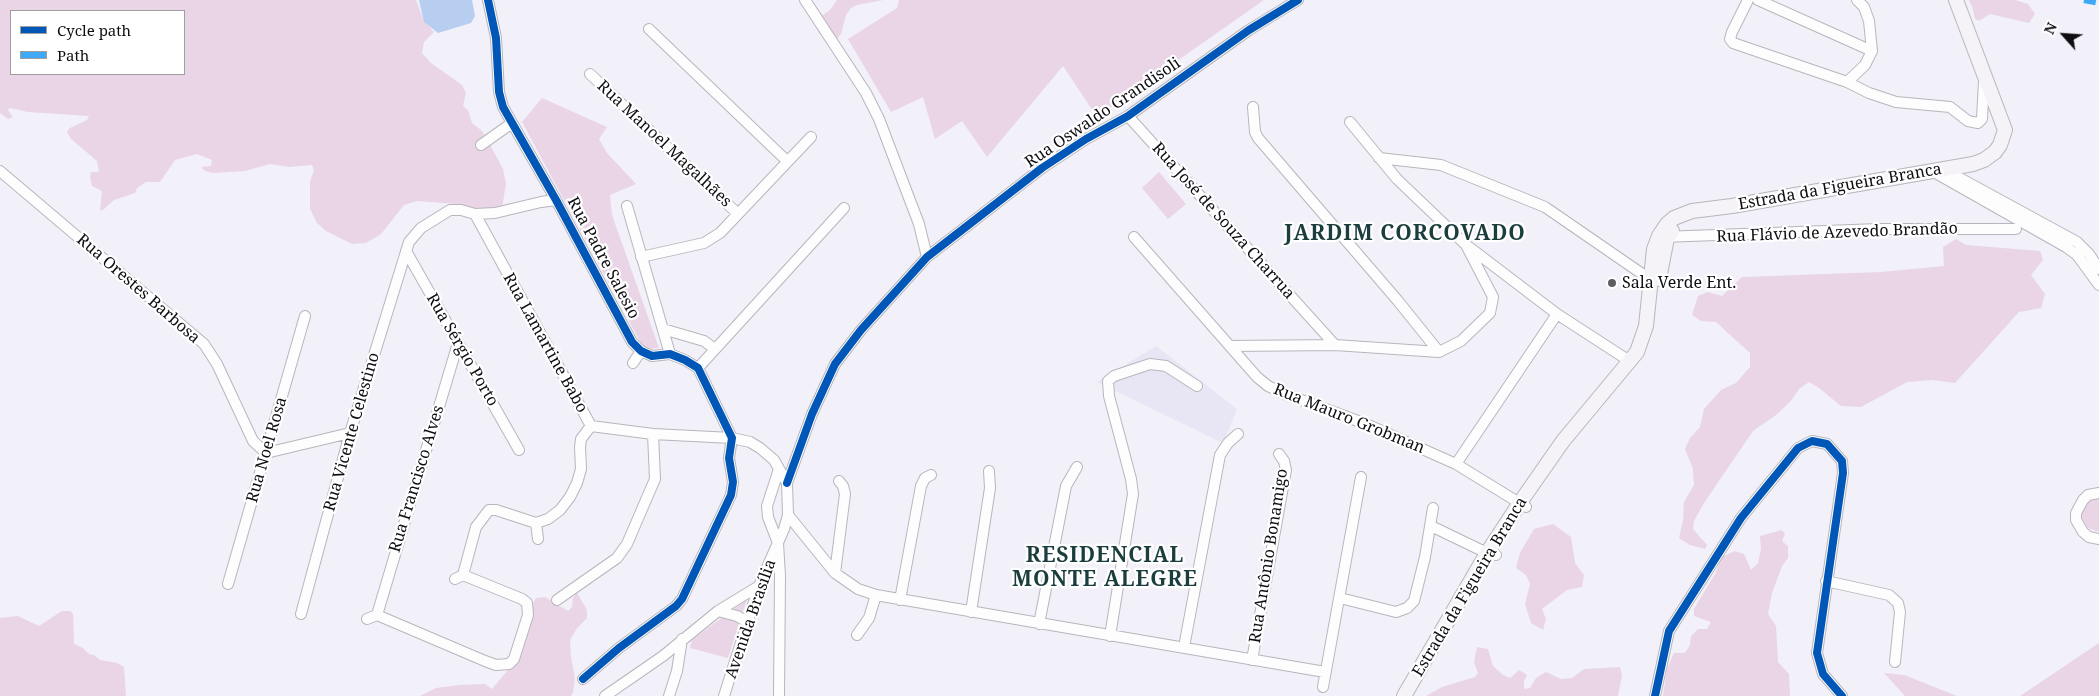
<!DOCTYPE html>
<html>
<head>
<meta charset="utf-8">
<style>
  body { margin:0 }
  #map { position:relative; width:2099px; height:696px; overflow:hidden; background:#f2f0f8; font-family:"Noto Serif",serif }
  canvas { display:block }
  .legend { position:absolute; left:10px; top:10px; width:175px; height:65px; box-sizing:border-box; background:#fff; border:1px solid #9f9ea0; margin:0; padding:6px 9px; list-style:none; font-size:15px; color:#0f0d12 }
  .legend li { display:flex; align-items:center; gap:10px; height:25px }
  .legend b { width:25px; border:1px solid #9f9ea0 }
  .north { position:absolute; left:2039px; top:10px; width:50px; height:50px; -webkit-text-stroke:4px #fff; paint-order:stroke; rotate:296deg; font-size:14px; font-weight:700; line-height:20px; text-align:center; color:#0f0d12 }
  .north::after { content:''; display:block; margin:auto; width:18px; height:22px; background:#0f0d12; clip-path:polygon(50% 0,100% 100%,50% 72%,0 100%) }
</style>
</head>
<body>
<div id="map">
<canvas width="2099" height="696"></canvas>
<ul class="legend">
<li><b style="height:6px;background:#0057b8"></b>Cycle path</li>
<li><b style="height:6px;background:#3fa9f5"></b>Path</li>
</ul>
<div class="north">N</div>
</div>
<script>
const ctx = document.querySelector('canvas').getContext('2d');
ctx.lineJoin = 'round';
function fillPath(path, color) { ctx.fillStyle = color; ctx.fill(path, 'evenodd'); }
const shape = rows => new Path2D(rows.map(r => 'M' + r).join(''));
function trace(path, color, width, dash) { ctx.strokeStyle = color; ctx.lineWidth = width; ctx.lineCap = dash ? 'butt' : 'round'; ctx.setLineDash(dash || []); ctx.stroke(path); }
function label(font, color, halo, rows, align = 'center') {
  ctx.font = font + ' "Noto Serif",serif'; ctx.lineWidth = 4.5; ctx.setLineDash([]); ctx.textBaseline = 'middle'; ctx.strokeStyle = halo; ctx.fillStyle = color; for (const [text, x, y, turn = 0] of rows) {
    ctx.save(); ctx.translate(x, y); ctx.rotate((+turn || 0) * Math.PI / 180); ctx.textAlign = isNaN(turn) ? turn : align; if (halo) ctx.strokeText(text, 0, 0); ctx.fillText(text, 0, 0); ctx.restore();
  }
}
fillPath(shape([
  [1156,346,1237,409,1223,443,1097,382]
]), '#e8e5f4');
fillPath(shape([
  [0,0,416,0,423,19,434,32,424,42,422,53,431,63,462,85,466,93,463,106,468,110,472,123,482,131,489,143,503,169,506,184,502,208,492,217,456,204,417,201,404,205,381,234,366,243,352,244,326,231,317,223,310,209,310,182,314,170,312,165,289,167,270,164,245,171,213,173,205,171,201,167,211,166,212,160,197,154,175,160,160,182,146,182,137,188,135,193,114,200,104,209,100,211,102,191,92,186,90,177,91,172,99,172,97,161,71,139,67,132,70,128,87,120,89,116,28,112,10,108,8,110,13,117,8,119,0,113],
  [11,11,184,11,184,74,11,74],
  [837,0,883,0,857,5,851,8,846,15,841,34,837,39,831,36,817,14,823,15,830,10],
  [899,0,1264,0,1097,117,1063,66,987,157,962,121,935,139,923,97,891,112,848,39,897,8],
  [1969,0,2015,0,2028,4,2035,14,2029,23,1990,14,1979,21,1975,19,1972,6],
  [542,98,607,127,599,139,607,153,636,184,610,195,612,215,659,348,644,349,522,122],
  [1159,172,1186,204,1168,219,1142,188],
  [1956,239,1966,245,2040,251,2043,260,2031,275,2045,294,2041,308,2019,312,1955,383,1932,380,1907,382,1861,407,1841,406,1819,388,1809,382,1799,389,1791,401,1776,415,1753,431,1704,503,1694,521,1693,529,1707,545,1705,549,1690,545,1679,538,1683,520,1684,502,1694,485,1693,469,1685,449,1690,438,1700,427,1704,409,1721,390,1736,383,1750,367,1750,353,1716,322,1701,321,1692,315,1698,296,1708,292,1722,296,1742,277,1881,272,1944,266,1943,247],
  [2099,497,2099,532,2088,528,2082,518,2082,513,2087,502],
  [1553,524,1571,537,1575,563,1584,575,1582,587,1567,590,1542,609,1546,619,1543,630,1531,623,1525,604,1530,584,1526,575,1516,568,1520,553,1534,529],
  [1782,530,1785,534,1782,541,1788,546,1788,558,1782,566,1772,593,1768,614,1776,626,1778,662,1789,674,1790,696,1663,696,1667,669,1674,653,1685,653,1690,645,1691,636,1698,629,1707,629,1711,622,1694,616,1694,609,1715,574,1722,557,1735,551,1744,554,1751,570,1758,563,1761,549,1760,536],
  [577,593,587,610,587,618,577,628,570,640,571,657,575,678,573,692,571,696,420,696,436,688,460,685,485,684,492,689,513,664,532,605,536,598,545,597,568,611,572,607,573,598],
  [747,599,728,658,690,648,692,640],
  [62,611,70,611,73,614,74,644,83,648,89,654,94,655,100,660,117,663,124,667,126,696,0,696,0,618,18,616,39,626],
  [2099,643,2099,696,2020,696],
  [1477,647,1488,649,1493,666,1503,675,1510,678,1519,670,1527,675,1524,681,1524,689,1530,688,1536,678,1546,672,1561,679,1572,678,1584,669,1620,667,1622,675,1618,696,1426,696,1442,687,1475,677,1478,673,1474,662],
  [1884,673,1904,675,1957,696,1905,696]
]), '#e9d5e6');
fillPath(shape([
  [419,0,472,0,475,16,471,23,438,33,424,22]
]), '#b7cef1');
const minor = shape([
  [488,0,496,38,499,92,503,107,556,200,632,342,641,351,652,356,670,354,685,360,698,368,732,438,729,458,733,482,731,495,682,599,676,606,619,648,583,679],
  [805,0,866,93,879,119,919,224,927,257],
  [1748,0,1732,32,1730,39,1733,43,1847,82,1869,93,1896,102,1950,107,1968,121,1978,123,1982,119,1984,81],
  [1758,0,1872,51],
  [649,29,787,161],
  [590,74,738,214],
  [1847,82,1865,65,1872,51,1869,21,1864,7,1857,0],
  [1253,107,1255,132,1258,138,1398,301,1439,352],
  [1128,116,1335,345],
  [481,145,512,123],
  [1379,158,1441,165,1545,207,1651,280],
  [1943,169,2077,242,2089,254,2099,269],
  [0,171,204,344,217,364,253,441,266,453],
  [1932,171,2066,247,2077,255,2099,285],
  [627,206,670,354],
  [475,214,591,426],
  [1134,237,1257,377,1268,386,1285,394,1366,424,1456,464,1526,507],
  [1662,237,1879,229,2016,229],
  [1469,247,1557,314,1631,362],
  [406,251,519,450],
  [641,257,704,243,720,233,811,137],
  [663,329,704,341,715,349],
  [1231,346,1335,345,1439,352,1461,341,1490,313,1493,297,1466,245,1397,179,1350,122],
  [633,363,641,351],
  [698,368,844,208],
  [591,426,653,434,732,438,750,442,760,448,774,460,787,483,788,515,784,529,759,586,724,696],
  [266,453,350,433],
  [1456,464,1557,314],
  [779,469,767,506,768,517,778,543,780,576,779,696],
  [787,483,812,414,835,364,861,330,927,257,1042,168,1086,139,1128,116,1249,30,1298,0],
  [2099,493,2088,495,2083,500,2076,513,2076,520,2083,532,2089,537,2099,539],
  [788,515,835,573,858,589,876,595,1325,672],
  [536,523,538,539],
  [1431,526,1487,553,1496,555],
  [835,573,845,494,843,486,839,481],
  [463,575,476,527,489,510,496,510,536,523,548,519,560,510,570,497,577,483,581,469,580,447,581,439,591,426],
  [1826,581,1889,595,1898,603,1900,612,1895,662],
  [228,584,305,316],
  [1340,598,1396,612,1407,608,1414,601,1425,557,1433,508],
  [557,600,617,558,627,544,655,479,653,434],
  [900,600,921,486,925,478,931,475],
  [718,611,737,616,748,622],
  [971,612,990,488,989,471],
  [301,614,350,433,409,242,421,228,450,210,461,210,475,214,495,213,541,202,556,200],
  [377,615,458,343],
  [367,619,377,615,485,661,496,665,509,664,514,659,528,615,527,603,522,599,463,575,455,579],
  [1039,624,1066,486,1077,467],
  [857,635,869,618,876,595],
  [1110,636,1133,494,1131,479,1109,396,1108,381,1114,376,1150,364,1166,366,1197,386],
  [1184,647,1220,455,1228,443,1238,434],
  [1252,660,1286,470,1284,461,1279,454],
  [1323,687,1361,477],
  [605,696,663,656,718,611,759,586],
  [669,696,677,671,682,639],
  [1655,696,1669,631,1741,518,1798,448,1812,441,1827,444,1842,461,1843,473,1817,653,1823,674,1842,696]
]);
const secondary = shape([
  [1659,279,1667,238,1672,231],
  [1404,696,1487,553,1519,504,1563,441,1637,352,1646,326,1654,249,1659,236,1667,224,1674,218,1692,211,1732,206,1973,164,1984,160,1995,152,2000,145,2005,130,1956,0]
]);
trace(minor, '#b8b6bc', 12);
trace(secondary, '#b8b6bc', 16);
trace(minor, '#fdfdfe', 10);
trace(secondary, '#f5f3f7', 14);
trace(shape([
  [2084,0,2099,3]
]), '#3fa9f5', 6, [12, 6]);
trace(shape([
  [488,0,496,38,499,92,503,107,556,200,632,342,641,351,652,356,670,354,685,360,698,368,732,438,729,458,733,482,731,495,682,599,676,606,619,648,583,679],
  [787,483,812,414,835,364,861,330,927,257,1042,168,1086,139,1128,116,1249,30,1298,0],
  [1655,696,1669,631,1741,518,1798,448,1812,441,1827,444,1842,461,1843,473,1817,653,1823,674,1842,696]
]), '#0057b8', 8);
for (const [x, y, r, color] of [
  [1612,283,5,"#5e5c62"]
]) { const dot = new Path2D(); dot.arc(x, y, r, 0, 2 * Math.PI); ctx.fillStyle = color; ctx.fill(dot); trace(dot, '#fff', 2); }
label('16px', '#0f0d12', '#fff', [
  ["Rua Oswaldo Grandisoli",1103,113,-34],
  ["Rua Manoel Magalhães",664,144,43],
  ["Estrada da Figueira Branca",1840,187,-10],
  ["Rua José de Souza Charrua",1223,221,48],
  ["Rua Flávio de Azevedo Brandão",1837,233,-2],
  ["Rua Padre Salesio",603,258,62],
  ["Rua Orestes Barbosa",138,289,41],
  ["Rua Lamartine Babo",545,343,61],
  ["Rua Sérgio Porto",462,350,60],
  ["Rua Mauro Grobman",1349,419,22],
  ["Rua Vicente Celestino",352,432,-74],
  ["Rua Noel Rosa",267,450,-74],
  ["Rua Francisco Alves",417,479,-73],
  ["Rua Antônio Bonamigo",1269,556,-81],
  ["Estrada da Figueira Branca",1470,587,-59],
  ["Avenida Brasília",751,619,-71]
]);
label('16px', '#0f0d12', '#fff', [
  ["Sala Verde Ent.",1622,283]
], 'left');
ctx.letterSpacing = '1px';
label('bold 21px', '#1b3d3e', '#fff', [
  ["JARDIM CORCOVADO",1405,234],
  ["RESIDENCIAL",1105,556],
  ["MONTE ALEGRE",1105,580]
]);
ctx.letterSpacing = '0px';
</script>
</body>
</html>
